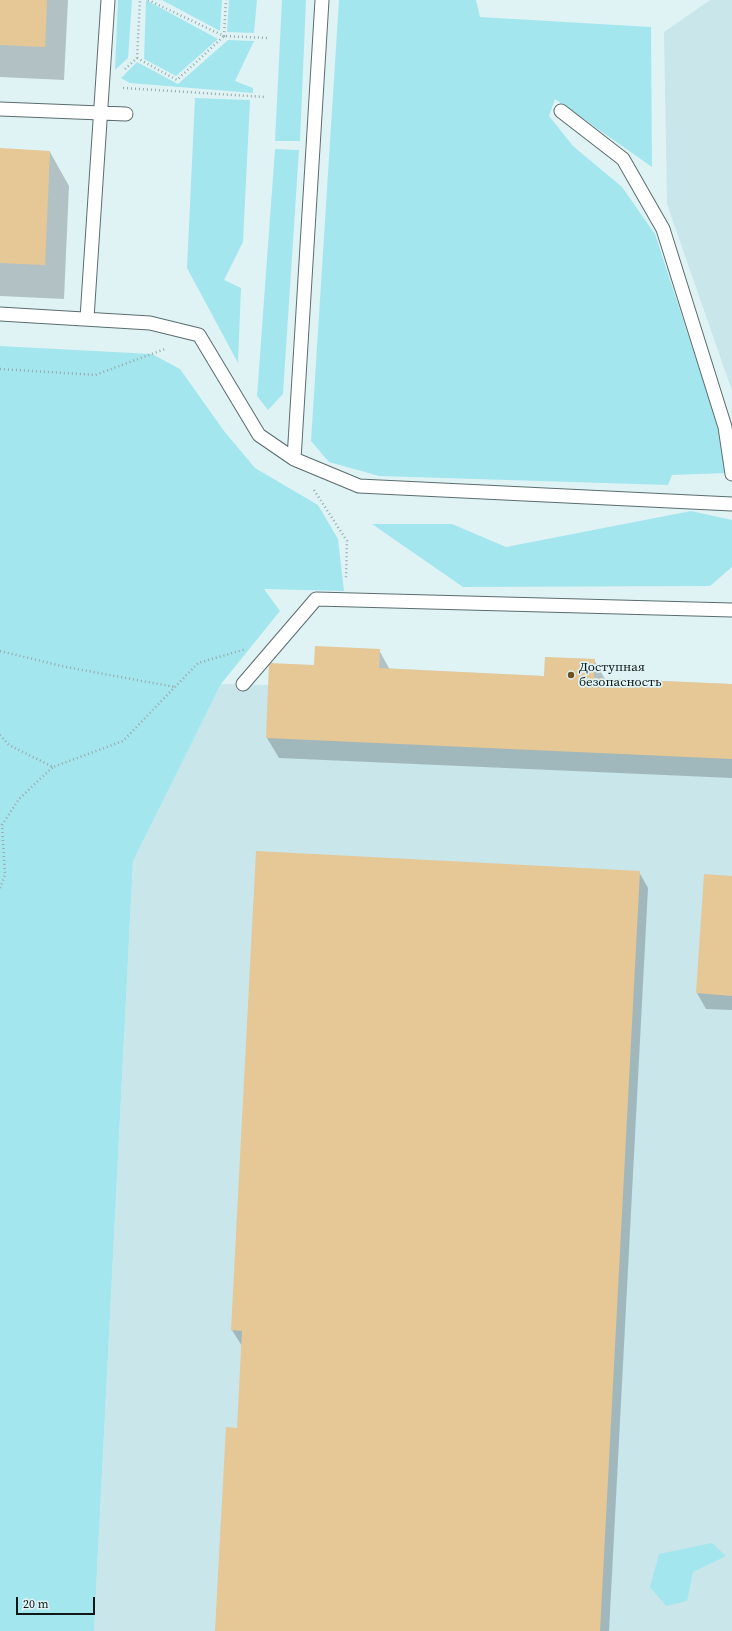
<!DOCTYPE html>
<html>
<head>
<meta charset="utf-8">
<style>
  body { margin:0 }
  #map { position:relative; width:732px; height:1631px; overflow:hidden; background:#dff3f5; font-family:"Source Serif 4",serif }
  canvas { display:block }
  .scale { position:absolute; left:16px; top:1597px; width:79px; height:18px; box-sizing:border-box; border:2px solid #101717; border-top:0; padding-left:5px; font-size:12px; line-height:14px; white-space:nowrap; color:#101717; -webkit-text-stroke:3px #dff3f5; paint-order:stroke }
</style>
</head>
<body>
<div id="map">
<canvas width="732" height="1631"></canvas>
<div class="scale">20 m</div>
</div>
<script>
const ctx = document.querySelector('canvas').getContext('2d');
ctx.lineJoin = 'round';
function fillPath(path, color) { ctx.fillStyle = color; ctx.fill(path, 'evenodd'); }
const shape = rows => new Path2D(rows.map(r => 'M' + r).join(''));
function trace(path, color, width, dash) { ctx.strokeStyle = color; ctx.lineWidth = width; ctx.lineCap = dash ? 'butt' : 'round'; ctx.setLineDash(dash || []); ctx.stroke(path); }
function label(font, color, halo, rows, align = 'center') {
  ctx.font = font + ' "Source Serif 4",serif'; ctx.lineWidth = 3.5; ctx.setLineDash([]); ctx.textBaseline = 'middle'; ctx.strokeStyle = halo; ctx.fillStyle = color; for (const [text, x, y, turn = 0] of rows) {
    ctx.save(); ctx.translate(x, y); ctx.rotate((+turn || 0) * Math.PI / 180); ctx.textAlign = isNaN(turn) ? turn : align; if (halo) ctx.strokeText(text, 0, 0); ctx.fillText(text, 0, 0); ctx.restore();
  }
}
fillPath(shape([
  [710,0,732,0,732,391,667,204,664,32],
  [545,657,595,659,594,678,732,684,732,1631,94,1631,133,861,221,684,268,685,379,668,544,676]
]), '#c9e6ea');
fillPath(shape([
  [118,0,132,0,128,58,115,70],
  [146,0,218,39,176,76,144,59],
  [162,0,222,0,220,31],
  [229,0,257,0,254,33,227,32],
  [282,0,306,0,300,141,275,141],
  [339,0,476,0,480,17,651,27,652,167,555,99,549,116,573,146,622,187,655,234,719,429,727,473,672,475,668,485,379,476,329,462,311,441],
  [228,40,254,41,235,81,253,88,253,93,130,83,121,78,137,62,178,84],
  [195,98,250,100,243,242,224,280,241,288,238,363,187,268],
  [275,149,299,150,283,394,268,410,257,396],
  [0,346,152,354,180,369,224,431,255,468,318,505,338,539,344,591,264,589,280,611,221,684,133,861,94,1631,0,1631],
  [691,511,732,520,732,567,710,586,463,587,372,524,452,524,506,547],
  [712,1543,726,1556,693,1572,687,1601,666,1606,650,1587,659,1554]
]), '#a4e6ee');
fillPath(shape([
  [0,0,68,0,64,80,0,77],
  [0,149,50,152,69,186,64,299,0,296],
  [379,650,390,670,545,677,594,660,605,679,732,685,732,778,279,758,267,738,315,666],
  [639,872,648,888,609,1631,216,1631,238,1429,242,1346,232,1330],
  [732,877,732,1010,706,1009,697,993]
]), '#0003');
fillPath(shape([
  [0,0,47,0,45,47,0,45],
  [0,148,50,151,45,265,0,263],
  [315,646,380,649,379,668,544,676,545,657,595,659,594,678,732,684,732,759,266,738,269,663,314,665],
  [256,851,640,871,600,1631,215,1631,226,1427,237,1428,242,1331,231,1330],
  [704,874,732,876,732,996,696,993]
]), '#e6c796');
const service = shape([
  [322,0,294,459,359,486,732,504],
  [0,109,126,114],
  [561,111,623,159,663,229,725,427,732,474],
  [0,314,150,323,199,335,259,435,294,459],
  [87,318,108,0],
  [243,684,316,599,732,610]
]);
trace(service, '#5a6c6e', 15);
trace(shape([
  [148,0,224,36,226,0],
  [137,58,177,80,224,36,268,38],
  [125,69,137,58,140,0],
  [123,88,265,97],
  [0,369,95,375,165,349],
  [314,490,347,541,346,579],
  [0,651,66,667,175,687],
  [0,735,9,745,53,767,123,741,198,663,246,649],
  [0,888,5,875,2,825,19,799,53,767]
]), '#99a8a9', 2.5, [1, 3]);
trace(service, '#fff', 13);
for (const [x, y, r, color] of [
  [571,675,4,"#6b5022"]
]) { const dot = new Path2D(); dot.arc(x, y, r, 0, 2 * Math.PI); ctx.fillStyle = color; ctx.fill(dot); trace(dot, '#dff3f5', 1.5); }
label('13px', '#101717', '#dff3f5', [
  ["Доступная",579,668],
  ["безопасность",579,683]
], 'left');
</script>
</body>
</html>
